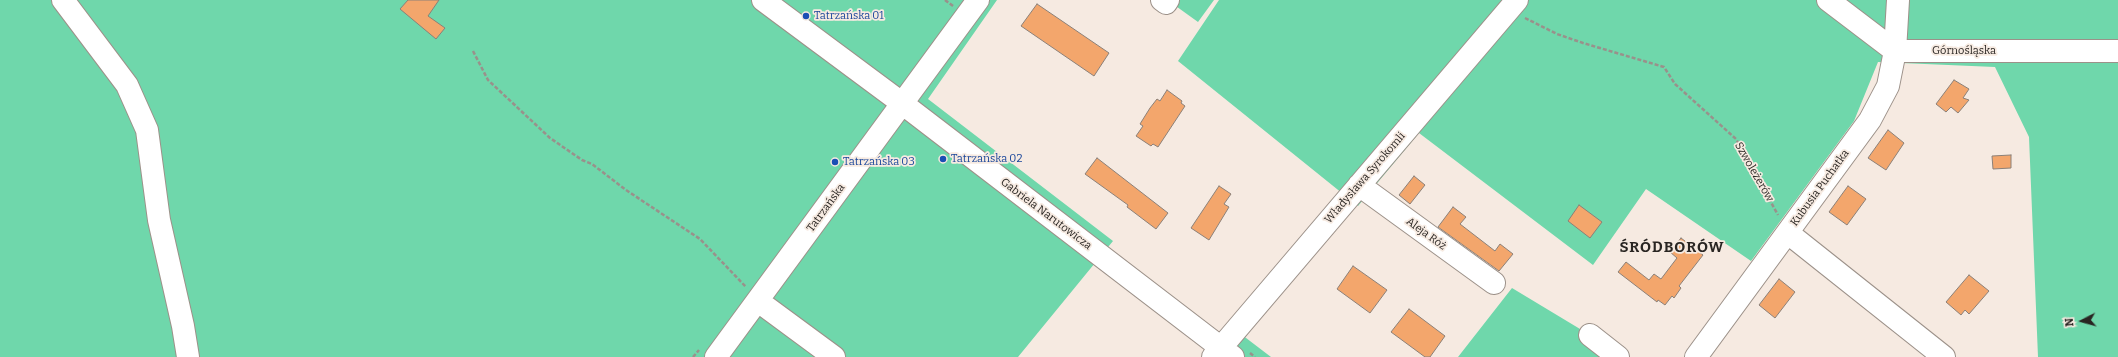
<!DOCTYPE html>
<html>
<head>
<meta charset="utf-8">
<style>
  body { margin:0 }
  #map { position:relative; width:2118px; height:357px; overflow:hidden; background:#f6eae1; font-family:Bitter,serif }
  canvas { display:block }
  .north { position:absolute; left:2062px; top:301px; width:40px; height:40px; -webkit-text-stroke:3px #f6eae1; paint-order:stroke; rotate:264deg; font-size:11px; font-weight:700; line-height:16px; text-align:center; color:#292522 }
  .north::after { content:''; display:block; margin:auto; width:14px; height:18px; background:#292522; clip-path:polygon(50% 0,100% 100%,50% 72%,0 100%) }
</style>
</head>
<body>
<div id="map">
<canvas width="2118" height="357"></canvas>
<div class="north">N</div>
</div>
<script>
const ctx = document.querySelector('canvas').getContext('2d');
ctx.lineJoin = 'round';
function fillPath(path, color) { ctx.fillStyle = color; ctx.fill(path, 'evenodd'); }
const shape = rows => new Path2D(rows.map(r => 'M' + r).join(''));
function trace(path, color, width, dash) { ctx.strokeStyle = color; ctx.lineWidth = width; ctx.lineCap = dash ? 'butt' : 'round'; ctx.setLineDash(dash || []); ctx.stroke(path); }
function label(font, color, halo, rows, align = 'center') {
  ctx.font = font + ' Bitter,serif'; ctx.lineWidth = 3.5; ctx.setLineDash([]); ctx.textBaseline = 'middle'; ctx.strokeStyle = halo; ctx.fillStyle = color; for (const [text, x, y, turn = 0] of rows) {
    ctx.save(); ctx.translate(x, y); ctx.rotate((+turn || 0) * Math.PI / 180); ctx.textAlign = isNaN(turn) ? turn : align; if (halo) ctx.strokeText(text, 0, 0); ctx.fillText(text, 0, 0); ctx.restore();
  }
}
fillPath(shape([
  [0,0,997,0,928,99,1113,241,1018,357,0,357],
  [1176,0,1214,0,1198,22,1173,4],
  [1219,0,2118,0,2118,357,2038,357,2029,137,1995,67,1878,62,1854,121,1751,261,1646,189,1593,265,1419,133,1358,206,1178,61],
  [1512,288,1590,335,1624,357,1458,357],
  [1229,325,1271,357,1203,357]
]), '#6fd7ab');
const building = shape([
  [408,0,439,0,428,16,445,28,436,39,400,9,408,0],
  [1037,4,1109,53,1094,76,1021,26,1037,4],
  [1954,80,1969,89,1963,98,1969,100,1958,113,1951,107,1946,112,1936,104,1954,80],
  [1167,90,1182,101,1181,103,1185,106,1158,147,1153,144,1151,146,1136,136,1143,126,1140,124,1150,108,1157,99,1160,101,1167,90],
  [1888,130,1904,143,1886,170,1868,158,1888,130],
  [2011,155,2011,168,1993,169,1992,156,2011,155],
  [1097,158,1168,213,1156,229,1127,207,1128,205,1085,174,1097,158],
  [1414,176,1425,185,1410,204,1399,195,1414,176],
  [1219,186,1231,194,1224,204,1229,207,1209,240,1191,228,1219,186],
  [1848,186,1866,199,1847,225,1829,212,1848,186],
  [1579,205,1602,222,1590,238,1568,221,1579,205],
  [1453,207,1466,217,1460,224,1495,251,1500,244,1513,254,1499,271,1438,227,1453,207],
  [1681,238,1703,255,1679,286,1681,288,1674,298,1672,296,1665,305,1658,300,1657,302,1618,272,1626,262,1649,280,1654,274,1661,279,1677,258,1670,252,1681,238],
  [1353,266,1387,290,1370,313,1337,289,1353,266],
  [1969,275,1989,291,1969,314,1965,310,1961,315,1946,302,1969,275],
  [1779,279,1795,292,1775,318,1759,305,1779,279],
  [1409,309,1445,336,1430,357,1425,357,1391,332,1409,309]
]);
fillPath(building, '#f3a66c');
trace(building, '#8b8078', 1);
const minor = shape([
  [63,0,127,85,147,130,159,220,183,326,188,357],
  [763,0,903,104,1233,357],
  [1162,0,1166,3,1168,0],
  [1828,0,1895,51,2118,51],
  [1359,185,1494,283],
  [1788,233,1944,357],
  [758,301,834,357],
  [1590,335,1618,357],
  [716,357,978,0],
  [1213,357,1517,0],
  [1696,357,1870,120,1888,86,1895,51,1898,0]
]);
trace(minor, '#9c9189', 24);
trace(shape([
  [945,0,953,6],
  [1525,18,1557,34,1583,43,1664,67,1675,84,1736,139,1778,215],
  [473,51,488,80,550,138,582,160,592,164,626,190,700,239,746,287],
  [1250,353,1255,357],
  [693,357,699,350]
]), '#99918b', 2.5, [4, 2]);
trace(minor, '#fff', 22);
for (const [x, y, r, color] of [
  [806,16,4,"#1a4fb4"],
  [943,159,4,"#1a4fb4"],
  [835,162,4,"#1a4fb4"]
]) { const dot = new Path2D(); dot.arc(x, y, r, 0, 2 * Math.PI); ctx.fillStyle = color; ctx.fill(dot); trace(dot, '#f6eae1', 1.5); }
label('11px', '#164399', '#f6eae1', [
  ["Tatrzańska 01",814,16],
  ["Tatrzańska 02",951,159],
  ["Tatrzańska 03",843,162]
], 'left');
label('11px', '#292522', '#f6eae1', [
  ["Górnośląska",1964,51],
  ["Szwoleżerów",1754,172,60],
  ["Władysława Syrokomli",1365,178,-49],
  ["Kubusia Puchatka",1820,188,-54],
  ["Tatrzańska",826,208,-54],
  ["Gabriela Narutowicza",1046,214,37],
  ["Aleja Róż",1426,234,36]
]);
ctx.letterSpacing = '1px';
label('bold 15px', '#292522', '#f6eae1', [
  ["ŚRÓDBORÓW",1672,248]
]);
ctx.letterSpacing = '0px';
</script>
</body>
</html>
